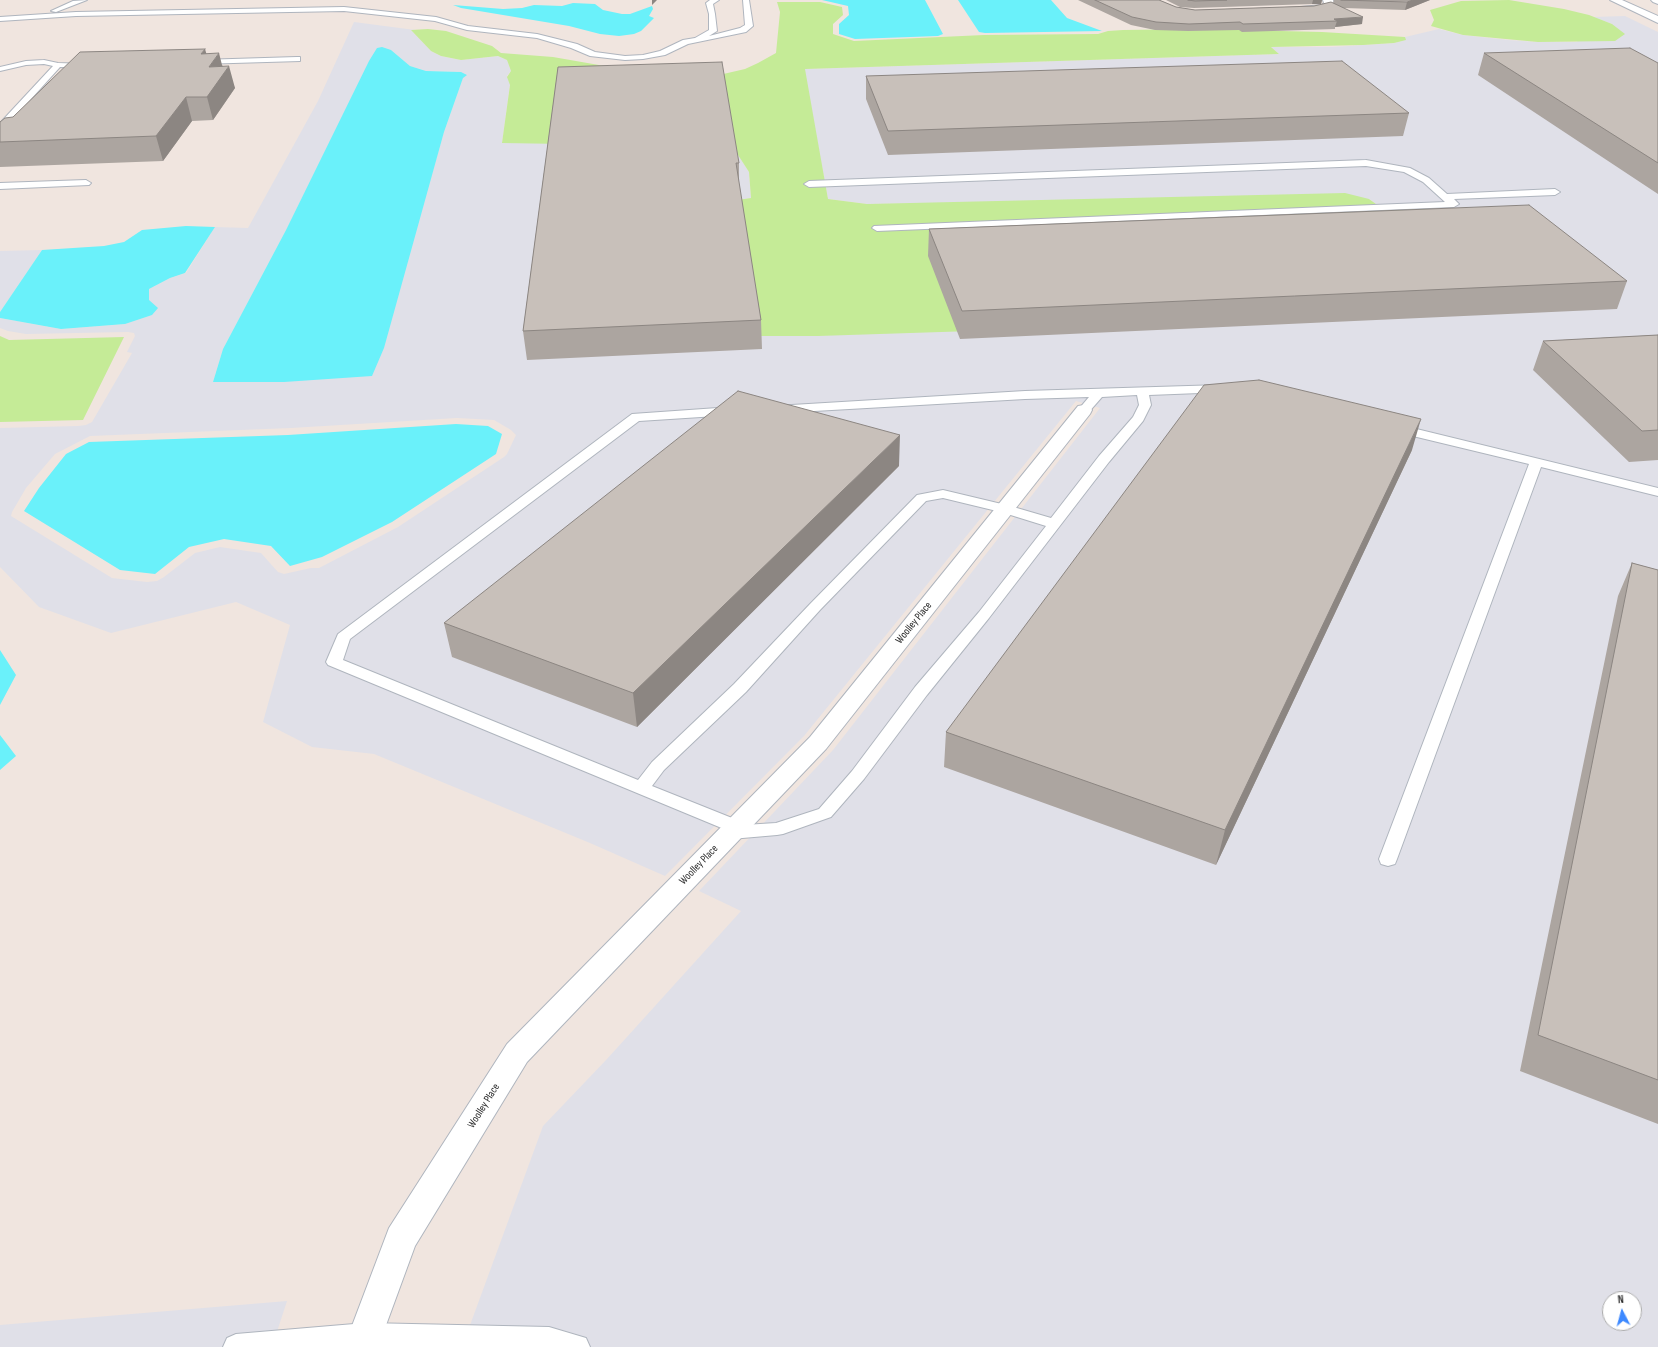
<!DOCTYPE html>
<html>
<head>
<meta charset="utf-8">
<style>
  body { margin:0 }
  #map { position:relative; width:1658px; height:1347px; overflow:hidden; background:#f0e5df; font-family:"Sofia Sans Condensed",sans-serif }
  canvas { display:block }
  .north { position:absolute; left:1602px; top:1291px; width:40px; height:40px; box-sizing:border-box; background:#fff; border:1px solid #ababab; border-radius:50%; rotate:354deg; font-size:11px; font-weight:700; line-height:16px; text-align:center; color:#2d2d2d }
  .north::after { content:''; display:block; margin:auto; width:14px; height:18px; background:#3d89ff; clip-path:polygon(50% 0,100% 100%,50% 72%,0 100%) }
</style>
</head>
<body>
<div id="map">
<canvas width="1658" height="1347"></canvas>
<div class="north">N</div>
</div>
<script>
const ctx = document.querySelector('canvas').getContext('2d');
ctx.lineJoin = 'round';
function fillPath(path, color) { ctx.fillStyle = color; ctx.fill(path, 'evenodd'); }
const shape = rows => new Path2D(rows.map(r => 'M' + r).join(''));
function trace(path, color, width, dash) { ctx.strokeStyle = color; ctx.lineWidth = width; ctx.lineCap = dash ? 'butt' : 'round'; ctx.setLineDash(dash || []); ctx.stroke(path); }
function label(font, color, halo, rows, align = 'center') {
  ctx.font = font + ' "Sofia Sans Condensed",sans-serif'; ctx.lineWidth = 3.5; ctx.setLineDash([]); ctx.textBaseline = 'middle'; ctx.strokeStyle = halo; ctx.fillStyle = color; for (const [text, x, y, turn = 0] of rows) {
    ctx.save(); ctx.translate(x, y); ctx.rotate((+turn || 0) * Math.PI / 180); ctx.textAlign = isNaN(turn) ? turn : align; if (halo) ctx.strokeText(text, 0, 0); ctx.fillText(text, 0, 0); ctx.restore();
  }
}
fillPath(shape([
  [1625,16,1658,32,1658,1347,462,1347,543,1126,607,1059,741,911,699,891,833,750,1100,408,1076,401,804,736,665,876,590,843,374,754,312,747,263,722,290,625,236,602,111,633,39,607,0,567,0,428,78,426,86,425,92,422,132,353,127,352,135,336,134,333,128,332,26,334,8,331,0,328,0,318,61,329,125,324,149,300,149,289,170,278,186,273,215,227,248,228,318,101,354,22,415,30,411,30,431,51,441,56,461,60,498,56,507,60,511,71,507,76,510,84,502,143,729,140,749,172,751,198,723,202,622,243,1471,209,1410,209,1385,207,1376,204,1369,199,867,204,828,199,804,69,1279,54,1271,47,1333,47,1394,43,1405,40,1405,37,1439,29,1463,35,1508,40,1538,42,1576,42,1612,24,1593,17],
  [391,50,410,66,426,71,461,72,463,78,444,132,414,235,213,382,223,349,286,230,360,81],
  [457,418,494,420,511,430,516,435,507,454,504,457,398,527,319,568,311,568,284,574,278,572,261,553,220,547,195,553,164,577,157,581,147,582,112,578,11,516,12,512,26,488,55,454,90,436,291,428],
  [1610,1299,1634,1299,1634,1323,1610,1323],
  [42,250,0,312,0,251],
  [287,1301,272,1347,0,1347,0,1325]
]), '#e0e0e8');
fillPath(shape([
  [1509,0,1564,9,1589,15,1612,24,1625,34,1615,41,1538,42,1463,35,1431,26,1434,20,1430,10,1461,1],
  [777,2,820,2,842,7,843,15,833,24,833,34,854,41,984,35,1098,34,1108,31,1123,30,1200,29,1322,32,1405,37,1406,40,1394,43,1363,45,1271,47,1279,54,805,69,828,199,867,204,1345,193,1369,199,1376,204,1385,207,1410,209,1471,209,1219,323,818,336,649,336,723,202,751,198,749,172,729,141,626,145,502,143,510,85,507,77,511,71,507,60,498,56,461,60,441,56,431,51,411,30,428,29,446,31,492,46,501,53,553,57,616,68,719,75,745,69,758,63,776,53,780,12],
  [0,336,9,340,124,337,83,420,0,422]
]), '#c5eb97');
fillPath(shape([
  [822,0,925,0,943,34,938,36,855,39,839,34,839,24,849,15,848,6],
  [958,0,1051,0,1067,18,1102,31,985,33,979,32],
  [573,3,595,4,603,10,622,14,630,14,652,6,653,9,649,16,654,18,641,31,634,34,619,36,600,34,569,26,461,8,453,5,503,9,522,8,534,5,562,6],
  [382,47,391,50,410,66,426,71,461,72,467,75,463,78,444,132,384,348,372,376,284,382,213,382,223,349,286,230,369,61,377,48],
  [186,226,215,227,185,273,170,278,149,289,149,300,158,308,152,315,125,324,61,329,0,318,0,312,42,250,104,246,124,242,142,230],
  [456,424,488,426,502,434,496,454,392,522,322,557,290,566,271,546,224,539,189,547,155,574,120,570,24,511,39,488,66,454,89,442,288,435],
  [0,650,16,675,0,705],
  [0,735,16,756,0,770]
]), '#6af1fa');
const lane = shape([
  [87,0,56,12,51,11,73,1,87,0],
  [710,0,719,0,713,4,715,14,717,31,709,36,740,28,745,25,743,0,749,0,753,26,746,32,688,44,665,55,643,59,625,60,590,56,571,48,537,38,467,30,435,21,344,11,76,16,0,21,0,17,76,12,344,7,436,17,468,26,537,34,577,44,595,52,625,56,643,55,660,51,683,40,695,38,709,30,709,14,706,3,710,0],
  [297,57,300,57,300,61,200,64,196,62,200,60,297,57],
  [44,60,58,63,87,64,91,66,87,68,60,67,3,130,0,131,0,123,53,66,44,64,26,65,0,71,0,67,26,61,44,60],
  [1366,160,1410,168,1429,178,1447,194,1555,189,1560,192,1555,195,1454,199,1459,204,1454,207,877,231,872,228,874,226,1445,202,1423,182,1404,172,1366,166,809,187,804,184,809,181,1366,160],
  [86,180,91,183,89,185,0,189,0,183,86,180],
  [1221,385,1225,386,1227,389,1225,392,1149,395,1151,405,1143,421,1109,462,989,618,927,695,864,779,831,817,783,834,777,835,731,839,725,837,722,832,724,829,328,665,326,662,338,634,632,414,732,407,736,408,738,411,736,414,732,415,639,421,350,639,343,660,638,780,652,762,734,684,810,604,917,495,943,490,1010,506,1051,518,1099,456,1133,417,1139,405,1137,395,1102,397,1088,413,1084,414,1080,413,1078,410,1089,397,1025,399,779,413,775,412,773,409,775,406,1025,391,1221,385],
  [943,498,1001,512,1046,526,979,612,915,687,852,771,819,809,776,823,744,825,742,822,652,786,664,770,746,692,820,610,926,501,943,498],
  [1396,424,1658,488,1658,496,1541,467,1397,859,1395,864,1388,866,1381,864,1379,859,1529,464,1392,431,1390,428,1392,425,1396,424],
  [366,1323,549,1327,586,1338,590,1347,223,1347,227,1338,236,1334,366,1323]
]);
const street = shape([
  [1323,0,1333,0,1334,4,1325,10,1301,13,1296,10,1301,7,1322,5,1324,3,1323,0],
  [1084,405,1090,406,1092,410,1090,414,826,749,527,1062,415,1246,378,1347,344,1347,389,1228,507,1044,810,737,1078,406,1084,405]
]);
const secondary = shape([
  [1610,0,1622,0,1658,16,1658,23,1610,0],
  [1651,0,1658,0,1658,4,1653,2,1651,0]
]);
trace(lane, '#afb5be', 2);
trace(street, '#afb5be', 2);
trace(secondary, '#afb5be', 2);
fillPath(lane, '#fff');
fillPath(street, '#fff');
fillPath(secondary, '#fff');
fillPath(shape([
  [1078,0,1159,0,1176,7,1195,10,1314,6,1333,3,1334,0,1430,0,1405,10,1344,8,1362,24,1335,27,1335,29,1242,32,1239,30,1188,31,1155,30,1131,25],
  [1166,0,1322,0,1321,4,1312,4,1194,8,1180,7],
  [1484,53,1658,63,1658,194,1478,75],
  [207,54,223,66,235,88,213,120,192,121,163,161,0,167,0,122],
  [558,67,739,163,739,186,761,320,762,349,527,360,523,331],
  [866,76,1409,113,1403,136,888,155,866,99],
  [929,229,1627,281,1617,309,960,339,928,256],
  [1658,335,1658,460,1629,462,1533,370,1543,341],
  [1412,450,1216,865,944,767,946,732],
  [899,466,637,727,452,657,444,623],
  [1632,563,1658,570,1658,1124,1520,1071,1618,596]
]), '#aca5a0');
fillPath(shape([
  [652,0,657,0,652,5],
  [1313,0,1322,0,1321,4,1312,4],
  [1413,0,1430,0,1405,10,1407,2],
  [1363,17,1362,24,1335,27,1337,21,1334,19],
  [205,49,210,66,219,53,224,73,229,66,235,88,213,120,207,97,201,54],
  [186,97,192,121,163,161,156,136],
  [1421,419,1412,450,1216,865,1225,830],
  [900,435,899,466,637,727,633,693]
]), '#8c8682');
const building = shape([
  [1095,0,1159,0,1176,7,1195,10,1314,6,1331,2,1363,17,1334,19,1337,21,1243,24,1240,22,1189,24,1156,22,1132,17,1095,0],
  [1188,0,1227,0,1195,1,1188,0],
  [1341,0,1413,0,1407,2,1341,0],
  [1630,48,1658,63,1658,163,1484,53,1630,48],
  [205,49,201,54,219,53,209,67,229,66,207,97,186,97,156,136,0,142,0,122,5,118,13,117,80,52,205,49],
  [1342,61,1409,113,888,131,866,76,1342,61],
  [722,62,739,163,736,163,761,320,523,331,558,67,722,62],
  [1529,205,1627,281,962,311,929,229,1529,205],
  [1658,335,1658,430,1642,431,1543,341,1658,335],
  [1259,380,1421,419,1225,830,946,732,1204,385,1259,380],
  [738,391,900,435,633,693,444,623,738,391],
  [1632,563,1658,570,1658,1080,1538,1035,1632,563]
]);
fillPath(building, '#c8c0ba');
trace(building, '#8c8682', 1);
label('11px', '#2d2d2d', '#fff', [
  ["Woolley Place",914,623,-51],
  ["Woolley Place",699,865,-46],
  ["Woolley Place",484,1106,-58]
]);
</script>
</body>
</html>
